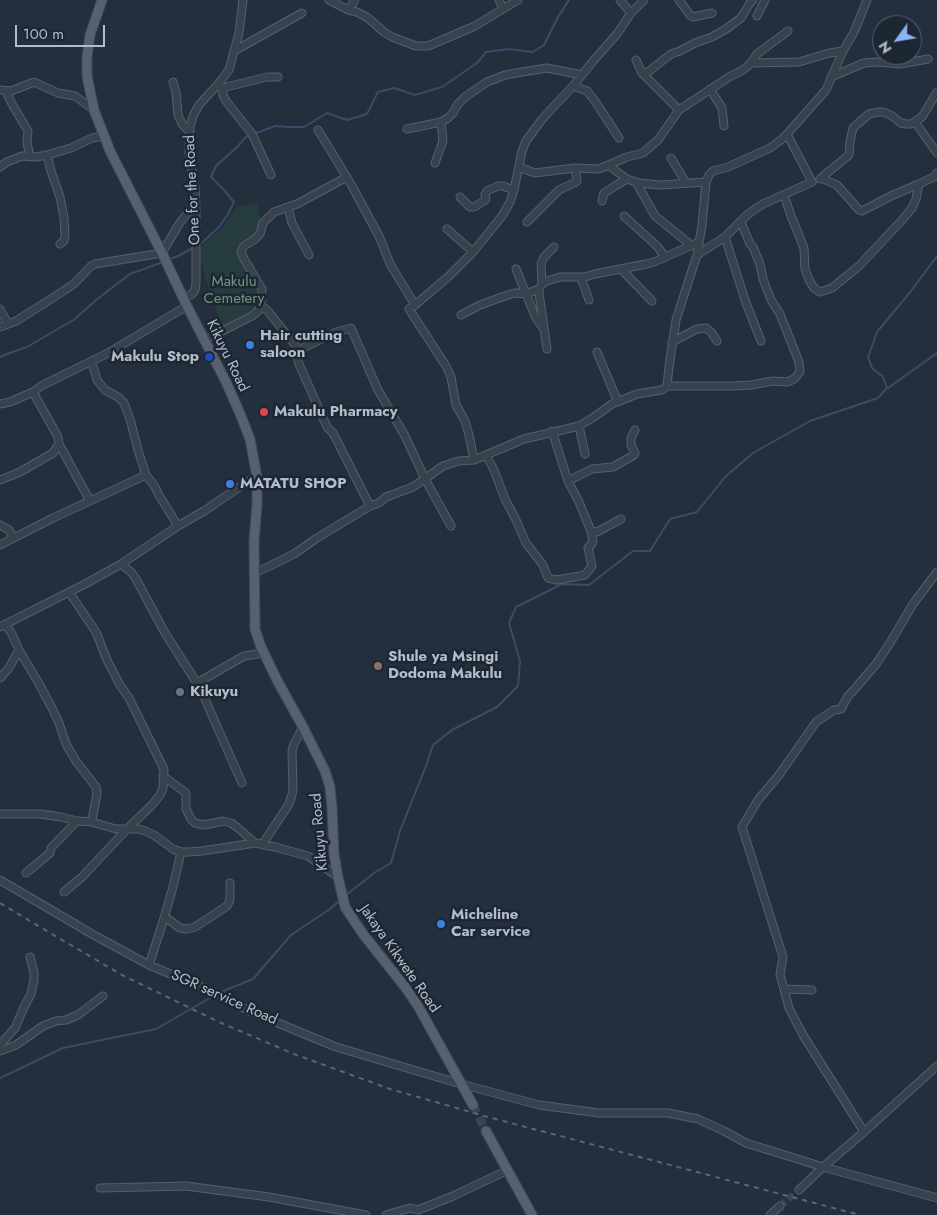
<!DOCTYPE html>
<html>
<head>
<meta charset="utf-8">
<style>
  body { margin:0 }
  #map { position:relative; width:937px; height:1215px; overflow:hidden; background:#242f3e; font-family:Jost,sans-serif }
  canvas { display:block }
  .north { position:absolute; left:872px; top:15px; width:50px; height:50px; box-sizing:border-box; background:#1d2633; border:1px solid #59626f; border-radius:50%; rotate:238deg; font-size:14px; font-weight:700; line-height:20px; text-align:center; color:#b4bcc9 }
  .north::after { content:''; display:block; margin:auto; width:18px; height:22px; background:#8ab4f8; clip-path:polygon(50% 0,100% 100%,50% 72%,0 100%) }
  .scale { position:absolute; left:15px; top:25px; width:90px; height:22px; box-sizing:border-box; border:2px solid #b4bcc9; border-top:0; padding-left:6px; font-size:15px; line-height:18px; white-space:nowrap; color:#b4bcc9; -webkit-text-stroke:4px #1d2633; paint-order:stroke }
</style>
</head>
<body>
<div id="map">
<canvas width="937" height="1215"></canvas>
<div class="north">N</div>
<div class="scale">100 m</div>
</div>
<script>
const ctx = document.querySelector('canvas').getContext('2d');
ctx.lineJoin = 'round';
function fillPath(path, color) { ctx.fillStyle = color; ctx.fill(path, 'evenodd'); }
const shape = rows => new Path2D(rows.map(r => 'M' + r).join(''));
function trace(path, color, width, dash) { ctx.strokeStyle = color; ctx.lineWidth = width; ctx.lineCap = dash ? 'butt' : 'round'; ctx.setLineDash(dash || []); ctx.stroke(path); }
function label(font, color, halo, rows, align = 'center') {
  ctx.font = font + ' Jost,sans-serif'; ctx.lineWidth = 5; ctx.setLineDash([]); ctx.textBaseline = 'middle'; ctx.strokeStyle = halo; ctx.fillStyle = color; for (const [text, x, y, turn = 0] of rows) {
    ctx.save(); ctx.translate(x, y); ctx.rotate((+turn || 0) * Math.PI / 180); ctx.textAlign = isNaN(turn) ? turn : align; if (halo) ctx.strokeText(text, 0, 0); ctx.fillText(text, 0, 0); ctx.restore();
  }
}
fillPath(shape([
  [257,202,261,223,251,238,239,245,236,250,254,279,259,294,255,310,238,321,223,327,207,283,198,249,223,227,236,207]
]), '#263c3f');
trace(shape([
  [254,134,275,126,287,127,304,127,327,113,347,120,367,114,378,92,394,88,415,95,442,87,477,63,486,52,509,49,533,52,544,45,558,17,569,0],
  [199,244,204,241,219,227,228,214,234,202,223,189,211,177,216,166,236,148,246,137,249,135],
  [167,260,178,256,195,247],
  [0,357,7,354,27,347,75,319,96,300,130,274,163,262],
  [888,388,937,353],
  [345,896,374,873,391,863,400,831,426,766,433,745,452,730,497,707,518,686,520,661,509,623,516,607,562,584,589,585,633,551,650,551,670,519,697,512,725,477,753,453,810,421,878,398,887,388,883,377,872,368,868,357,877,332,911,291,937,256],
  [221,992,253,979,291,935,330,909,340,900],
  [0,1078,63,1048,156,1029,215,995]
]), '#394c67', 2);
trace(shape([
  [780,1206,799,1190]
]), '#3a4453', 7, [7, 3.5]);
trace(shape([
  [473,1105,486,1131]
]), '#3a4453', 9, [9, 4.5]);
const minor = shape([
  [329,0,348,10,357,12,368,18,384,32,392,37,416,46,428,46,475,26,518,0],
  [499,0,503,9],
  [620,0,631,13],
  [679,0,690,15,693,17,712,13],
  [348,10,355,0],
  [757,16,765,0],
  [234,51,302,13],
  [636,60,642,73,679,110],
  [751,63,799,62,829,53,843,51],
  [644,75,671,54,680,51,695,43,712,37,726,29,741,18,750,3,753,0],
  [831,77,864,63,877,62,900,64,928,59],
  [173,82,176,92,178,115,182,124,189,131],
  [220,86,222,88,267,77,278,77],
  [573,86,587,91,595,101,619,138],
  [222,88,223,95,226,101,252,134,271,175],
  [710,89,722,108,724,126],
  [0,90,11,91,34,82,58,93,75,96,94,110],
  [6,91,12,104,28,131,27,143,30,156],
  [915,122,937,153],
  [407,129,441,122,448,118,453,113,458,104,465,97,487,82,505,75,522,72,547,68,582,75],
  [318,130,331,151,352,186,380,238,390,264,415,305],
  [47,155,51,171,60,197,64,218,65,235,64,241,60,244],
  [671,158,686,183],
  [435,163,443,141,441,122],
  [608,165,627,179,639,183,660,185,706,182],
  [0,167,7,162,22,156,36,157,47,155,71,148,92,138,103,136],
  [519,167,535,173,575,168,599,169,627,157,643,153,658,140,679,110,729,77,743,70,751,63,757,54,788,31],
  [821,178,849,155,850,142,853,128,869,114,878,112,884,112,892,116,901,123,906,124,911,124,922,117,937,92],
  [820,179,821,178,837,185,859,210,862,211,891,196,919,184,934,177,937,173],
  [636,182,655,216,691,245],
  [784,195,791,216,804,248,805,269,809,280,814,288,820,292,832,288,859,266,903,219,912,208,916,199,919,184],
  [460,197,470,207,474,207,484,201,486,199,485,194,487,191,498,186,503,186,514,190],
  [602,201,604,193,615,186,627,179],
  [288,207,292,223,309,255],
  [624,216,657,246,665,257],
  [527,222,559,190,574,183,577,181,575,168],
  [447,229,473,252],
  [725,237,746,303,761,341],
  [697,255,725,237,746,216,755,209,763,204,812,182,787,134],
  [516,269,535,316,543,328],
  [621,269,652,301],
  [581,278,589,300],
  [542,284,541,264,544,257,554,247],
  [183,298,192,294,195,290,196,283,196,213,195,187,189,153,190,126,194,114,199,105,219,83,229,70,239,33,243,0],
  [261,306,267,310,300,351],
  [0,309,8,324],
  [461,315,480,305,502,297,515,293,526,294,539,289],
  [0,327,16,321,51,299,74,284,91,266,95,264,162,253,179,224,196,202],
  [205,340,252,316,258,311,261,306,262,289,243,257,241,251,244,246,255,239,260,234,263,223,274,212,297,204,347,177],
  [672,342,697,329,706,328,711,332,717,341],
  [547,349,539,293,539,289,542,284,547,281,560,277,585,277,595,274,646,264,654,262,699,242],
  [597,352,618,402],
  [91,362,94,369,97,380,105,390,118,397,124,403,130,419,138,450,146,475,154,485,160,497,178,526],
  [667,386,734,386,751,385,773,381,787,382,794,379,800,372,799,362,780,314,771,300,763,279,760,264,753,247,750,244,741,222],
  [0,404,10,402,33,392,41,386,108,353,187,306],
  [579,426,585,454],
  [552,431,568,481,579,502,591,531,597,532,621,519],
  [59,444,90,501],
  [486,455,494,470,505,499,516,520,526,543,543,565,548,578,557,580,585,575,592,566,588,548,593,542,591,531],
  [474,460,469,435,465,421,456,405,451,377,446,366,409,309,415,305,448,277,473,252,502,216,510,202,514,190,522,151,526,141,543,118,573,86,594,60,617,34,631,13,644,0],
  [0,480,20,472,53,453,59,444,58,437,33,392],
  [568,481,592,469,613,467,634,455,635,453,631,445,631,438,635,430],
  [370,506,333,433,327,427,299,364,297,357,300,351,305,347,336,332,351,328,378,390,405,436,425,479,451,526],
  [0,525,9,530,14,538],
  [0,545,53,518,146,475],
  [121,564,131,572,136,579,165,633,200,688,242,783],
  [254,573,270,566,294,554,317,538,370,506,379,503,386,497,413,487,443,466,459,461,474,460,524,439,579,426,594,417,612,404,637,394,662,390,667,386,669,367,676,320,697,255,702,225,706,182,709,175,713,171,728,167,770,148,782,139,787,134,826,90,843,51,854,32,867,0],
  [5,624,12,634,19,650,38,682,51,706,59,723,66,744,76,761,96,787,97,792,96,799,92,819,95,823,116,829,139,829,145,831,154,835,173,849,181,852,188,852,202,851,255,843,275,847,308,856,338,877],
  [0,627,87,583,121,564,178,526,204,511,244,484,257,477],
  [0,678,9,668,19,650],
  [197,683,244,656,264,653],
  [163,776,186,793,186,809,191,819,195,823,205,825,223,821,231,823,238,828,255,843],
  [0,814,41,814,61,817,77,821,93,822],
  [262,845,289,804,291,798,293,791,292,751,294,744,303,727],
  [26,873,50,853,51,848,77,821],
  [0,880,92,934,149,965,218,994,249,1011,336,1047,461,1084,539,1105,599,1113,668,1113,698,1119,724,1131,746,1143,823,1167,937,1198],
  [64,892,82,877,127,829,152,805,160,795,163,788,164,770,162,765,129,698,120,685,107,660,96,632,69,592],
  [165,917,180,928,187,929,195,927,227,906,230,900,230,883],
  [149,965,162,925,173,887,181,852],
  [784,989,780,975,783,957,742,827,758,800,779,775,816,722,834,710,841,709,848,696,854,690,876,664,890,643,913,604,937,572],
  [812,990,784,989,789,1008,803,1035,864,1132],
  [0,1045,15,1028,24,1007,31,994,34,980,34,972,30,957],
  [0,1051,16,1045,43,1026,56,1021,66,1020,78,1015,103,996],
  [100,1188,186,1186,269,1197,366,1215],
  [799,1190,823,1167,864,1132,937,1066],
  [386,1215,410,1208,418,1210,453,1196,508,1170],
  [770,1215,780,1206]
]);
const major = shape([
  [102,0,90,35,87,57,87,76,94,110,110,151,162,253,187,306,226,382,241,416,250,439,257,477,257,505,254,541,255,629,261,647,277,680,303,727,325,771,330,787,332,807,334,854,338,877,345,907,363,934,405,987,418,1006,473,1105],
  [486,1131,532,1215]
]);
trace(minor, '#565f6c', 9);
trace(major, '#414a57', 11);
trace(minor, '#38414e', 7);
trace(major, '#56606e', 9);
trace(shape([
  [0,903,40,927,122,975,219,1022,294,1054,390,1089,488,1117,860,1215]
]), '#5a6575', 2, [5, 5]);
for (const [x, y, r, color] of [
  [250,345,5,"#3f7fe0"],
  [209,357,5,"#1a4fb4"],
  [264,412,5,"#e0444e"],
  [230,484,5,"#3f7fe0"],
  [378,666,5,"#8d6e63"],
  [180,692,5,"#6b7280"],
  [441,924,5,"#3f7fe0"]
]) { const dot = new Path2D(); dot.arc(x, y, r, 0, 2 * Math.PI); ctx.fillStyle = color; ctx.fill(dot); trace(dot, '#1d2633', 2); }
label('15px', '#b4bcc9', '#1d2633', [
  ["One for the Road",193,190,-93],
  ["Kikuyu Road",227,356,64],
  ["Kikuyu Road",320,832,-95],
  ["Jakaya Kikwete Road",399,959,55],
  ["SGR service Road",224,998,24]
]);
label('15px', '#6b9a76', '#1d2633', [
  ["Makulu",234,282],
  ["Cemetery",234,299]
]);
label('bold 15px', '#b4bcc9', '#1d2633', [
  ["Hair cutting",260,336],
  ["saloon",260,353],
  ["Makulu Stop",199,357,"right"],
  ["Makulu Pharmacy",274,412],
  ["MATATU SHOP",240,484],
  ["Shule ya Msingi",388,657],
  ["Dodoma Makulu",388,674],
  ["Kikuyu",190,692],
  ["Micheline",451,915],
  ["Car service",451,932]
], 'left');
</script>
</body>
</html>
